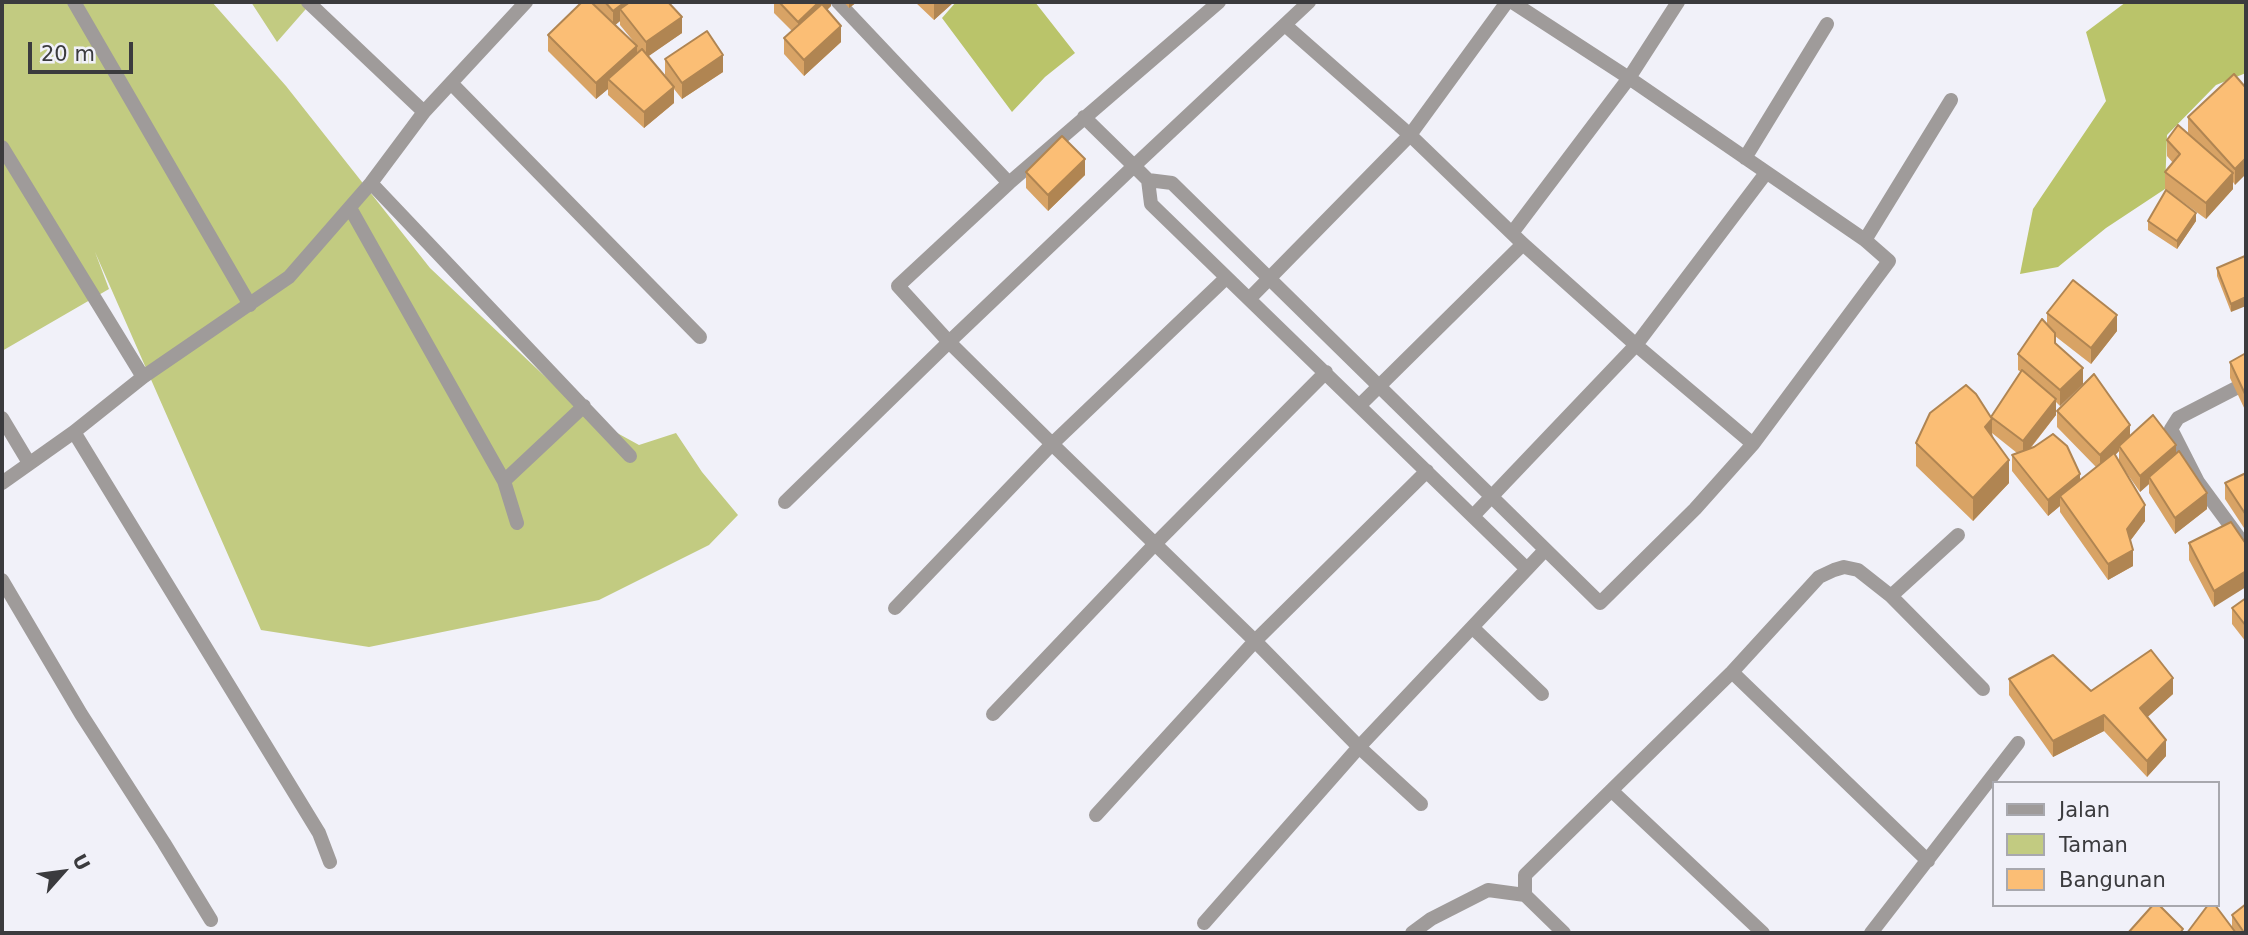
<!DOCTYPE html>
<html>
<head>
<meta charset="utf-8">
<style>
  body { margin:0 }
  #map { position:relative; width:2248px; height:935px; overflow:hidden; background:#f1f1f9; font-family:"DejaVu Sans",sans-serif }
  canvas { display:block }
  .frame { position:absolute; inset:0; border:4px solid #3b3b3e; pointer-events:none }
  .legend { position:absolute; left:1992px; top:781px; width:228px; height:126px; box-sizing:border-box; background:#f1f1f9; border:2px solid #a8a8ae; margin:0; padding:9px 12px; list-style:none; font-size:21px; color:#3b3b3e }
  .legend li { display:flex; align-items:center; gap:14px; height:35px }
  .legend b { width:35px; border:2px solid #a8a8ae }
  .north { position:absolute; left:28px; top:837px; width:70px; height:70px; -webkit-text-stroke:5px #f1f1f9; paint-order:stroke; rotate:62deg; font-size:19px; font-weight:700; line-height:28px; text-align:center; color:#3b3b3e }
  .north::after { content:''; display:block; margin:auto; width:24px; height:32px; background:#3b3b3e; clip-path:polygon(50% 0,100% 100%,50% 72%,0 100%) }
  .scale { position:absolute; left:28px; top:42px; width:105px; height:32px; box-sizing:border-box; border:4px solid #3b3b3e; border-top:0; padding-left:9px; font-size:21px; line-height:24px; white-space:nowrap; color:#3b3b3e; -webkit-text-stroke:5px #f1f1f9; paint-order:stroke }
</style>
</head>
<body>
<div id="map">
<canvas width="2248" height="935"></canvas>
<div class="frame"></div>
<ul class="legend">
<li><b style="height:9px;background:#9f9b9a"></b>Jalan</li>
<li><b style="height:19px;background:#c2cb81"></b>Taman</li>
<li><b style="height:19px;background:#fbbe75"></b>Bangunan</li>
</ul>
<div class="north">U</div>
<div class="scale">20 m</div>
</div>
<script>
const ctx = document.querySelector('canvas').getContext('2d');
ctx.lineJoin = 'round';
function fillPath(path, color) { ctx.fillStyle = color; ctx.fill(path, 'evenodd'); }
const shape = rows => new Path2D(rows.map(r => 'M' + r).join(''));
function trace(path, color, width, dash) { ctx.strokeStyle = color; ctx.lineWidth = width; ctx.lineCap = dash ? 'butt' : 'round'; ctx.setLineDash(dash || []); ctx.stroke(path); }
fillPath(shape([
  [2,2,212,2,286,86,430,268,588,417,639,445,676,433,702,472,738,515,709,545,599,600,369,647,261,630,95,252,109,289,2,351],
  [251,2,312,2,277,42]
]), '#c2cb81');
fillPath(shape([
  [956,2,1035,2,1075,53,1045,77,1012,112,942,18],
  [2126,2,2246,2,2246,73,2216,85,2167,135,2165,189,2106,228,2058,267,2020,274,2033,209,2106,101,2086,32]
]), '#bac46a');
trace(shape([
  [74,2,250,305],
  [308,2,424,112],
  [838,2,1009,183],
  [1219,2,1009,183,898,286,949,342,1052,444,1255,641,1359,747,1421,804],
  [1285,25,1410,135,1523,244,1636,345,1753,444],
  [451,83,700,337],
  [1084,117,1134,166,1309,2],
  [2,147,143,377],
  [1745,158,1827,24],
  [1148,180,1151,204,1527,569],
  [371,183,630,456],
  [350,208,504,481,517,523],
  [1512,233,1629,78,1678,2],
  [1865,240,1951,100],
  [1249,299,1410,135,1507,2],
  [2246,383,2178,418,2171,429,2198,482,2246,547],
  [1360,405,1523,244],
  [2,418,29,463],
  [74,432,319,833,330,862],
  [504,481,584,406],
  [2,483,74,432,143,377,289,277,371,183,424,112,526,2],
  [785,502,949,342,1134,166,1148,180,1172,183,1600,603,1695,509,1753,444,1889,261,1865,240,1629,78,1512,2],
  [1473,516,1636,345,1766,173],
  [2,580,81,714,164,843,211,920],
  [1891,596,1958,535],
  [895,608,1052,444,1226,278],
  [1473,628,1542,694],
  [1732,672,1928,861],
  [993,714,1154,545,1326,372],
  [1612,791,1763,933],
  [1096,815,1255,641,1427,471],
  [1525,895,1525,875,1732,672,1819,577,1834,570,1844,567,1858,570,1891,596,1983,689],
  [1204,923,1359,747,1545,550],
  [1412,933,1431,919,1488,890,1525,895,1564,933],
  [1871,933,2018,743]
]), '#9f9b9a', 14);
fillPath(shape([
  [582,2,668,2,682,33,648,56,670,82,665,75,665,59,723,72,682,99,674,89,674,103,644,128,608,95,608,89,596,99,548,51,548,35],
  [620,21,620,25,634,42,615,25],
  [774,2,831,2,831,6,827,10,841,42,804,76,784,54,784,38,792,31,774,13],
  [844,2,857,2,849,8],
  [915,2,954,2,934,20],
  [2246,88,2235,185,2233,182,2233,189,2206,219,2165,189,2165,172,2173,163,2167,156,2167,140,2193,139,2188,133,2188,117],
  [1026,172,1085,175,1048,211,1026,188],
  [2148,221,2196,221,2177,249,2148,230],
  [2246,259,2231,312,2217,276,2217,268],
  [2047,313,2117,331,2091,364,2055,336,2055,343,2083,384,2060,406,2056,402,2056,415,2030,449,2080,480,2096,467,2057,427,2057,411,2130,436,2176,454,2207,509,2175,534,2149,493,2149,484,2140,492,2121,465,2145,521,2130,541,2133,566,2108,580,2060,512,2060,506,2048,516,2012,471,2012,455,2017,453,1992,433,2009,483,1973,521,1916,466,1916,443,1991,419,1991,417,2021,372,2018,370,2018,354,2047,325],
  [2119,451,2119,462,2115,455],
  [2246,353,2246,412,2230,378,2230,362],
  [2246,473,2246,531,2225,499,2225,483],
  [2189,543,2246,544,2214,607,2189,560],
  [2246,598,2246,642,2232,624,2232,608],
  [2009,679,2091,691,2173,694,2147,717,2166,756,2147,777,2104,731,2053,757,2009,695],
  [2232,915,2246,933,2187,933,2232,928]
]), '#d8a365');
fillPath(shape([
  [625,2,645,2,620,9,620,21,613,27,613,11],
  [819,2,831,2,831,6,798,38,798,22],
  [849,2,857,2,849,8],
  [937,2,954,2,934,20,934,4],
  [682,17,682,33,646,58,646,42],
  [841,26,841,42,804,76,804,60],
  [637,46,637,62,608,79,608,89,596,99,596,83],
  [723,55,723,72,682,99,682,83],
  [674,87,674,103,644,128,644,112],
  [2246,158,2246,174,2235,185,2235,169],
  [1085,159,1085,175,1048,211,1048,195],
  [2233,173,2233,189,2206,219,2206,203],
  [2196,213,2196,221,2177,249,2177,241],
  [2246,297,2246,306,2231,312,2231,304],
  [2117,315,2117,331,2091,364,2091,348],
  [2083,368,2083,384,2060,406,2060,390],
  [2056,399,2056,415,2023,457,2023,441],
  [1992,419,1992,442,1985,427],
  [2130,425,2130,441,2119,446,2119,451,2100,471,2100,455],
  [2176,445,2176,461,2149,477,2149,484,2140,492,2140,476],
  [2009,460,2009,483,1973,521,1973,498],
  [2080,474,2080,490,2060,496,2060,506,2048,516,2048,500],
  [2207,493,2207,509,2175,534,2175,518],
  [2145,505,2145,521,2127,545,2127,529],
  [2133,550,2133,566,2108,580,2108,564],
  [2246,571,2246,587,2214,607,2214,591],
  [2173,678,2173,694,2140,724,2140,708],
  [2104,715,2104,731,2053,757,2053,741],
  [2166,740,2166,756,2147,777,2147,761]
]), '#b08552');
const building = shape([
  [582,2,591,2,637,46,596,83,548,35,582,2],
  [605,2,625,2,613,11,605,2],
  [630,2,668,2,682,17,646,42,620,9,630,2],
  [779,2,819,2,798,22,779,2],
  [822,4,841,26,804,60,784,38,822,4],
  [707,31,723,55,682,83,665,59,707,31],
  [642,49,674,87,644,112,608,79,642,49],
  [2234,74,2246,88,2246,158,2235,169,2188,117,2234,74],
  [2178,125,2233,173,2206,203,2165,172,2180,154,2167,140,2178,125],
  [1062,136,1085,159,1048,195,1026,172,1062,136],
  [2166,190,2196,213,2177,241,2148,221,2166,190],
  [2245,256,2246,259,2246,297,2231,304,2217,268,2245,256],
  [2073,280,2117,315,2091,348,2047,313,2073,280],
  [2042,319,2055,333,2055,343,2083,368,2060,390,2018,354,2042,319],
  [2246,353,2246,396,2230,362,2246,353],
  [2022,370,2056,399,2023,441,1991,417,2022,370],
  [2094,374,2130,425,2100,455,2057,411,2094,374],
  [1966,385,1976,394,1992,419,1985,427,2009,460,1973,498,1916,443,1930,413,1966,385],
  [2153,415,2176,445,2140,476,2119,446,2153,415],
  [2053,434,2067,446,2080,474,2048,500,2012,455,2034,447,2053,434],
  [2179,451,2207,493,2175,518,2149,477,2179,451],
  [2114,453,2145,505,2127,529,2133,550,2108,564,2060,496,2114,453],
  [2246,473,2246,515,2225,483,2246,473],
  [2231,522,2246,544,2246,571,2214,591,2189,543,2231,522],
  [2246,598,2246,626,2232,608,2246,598],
  [2151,650,2173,678,2140,708,2166,740,2147,761,2104,715,2053,741,2009,679,2053,655,2091,691,2151,650],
  [2246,904,2246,933,2242,933,2243,931,2232,915,2246,904],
  [2153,905,2159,905,2183,929,2180,933,2128,933,2153,905],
  [2208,905,2215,905,2236,933,2187,933,2208,905]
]);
fillPath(building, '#fbbe75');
trace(building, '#b08552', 2);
</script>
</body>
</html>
